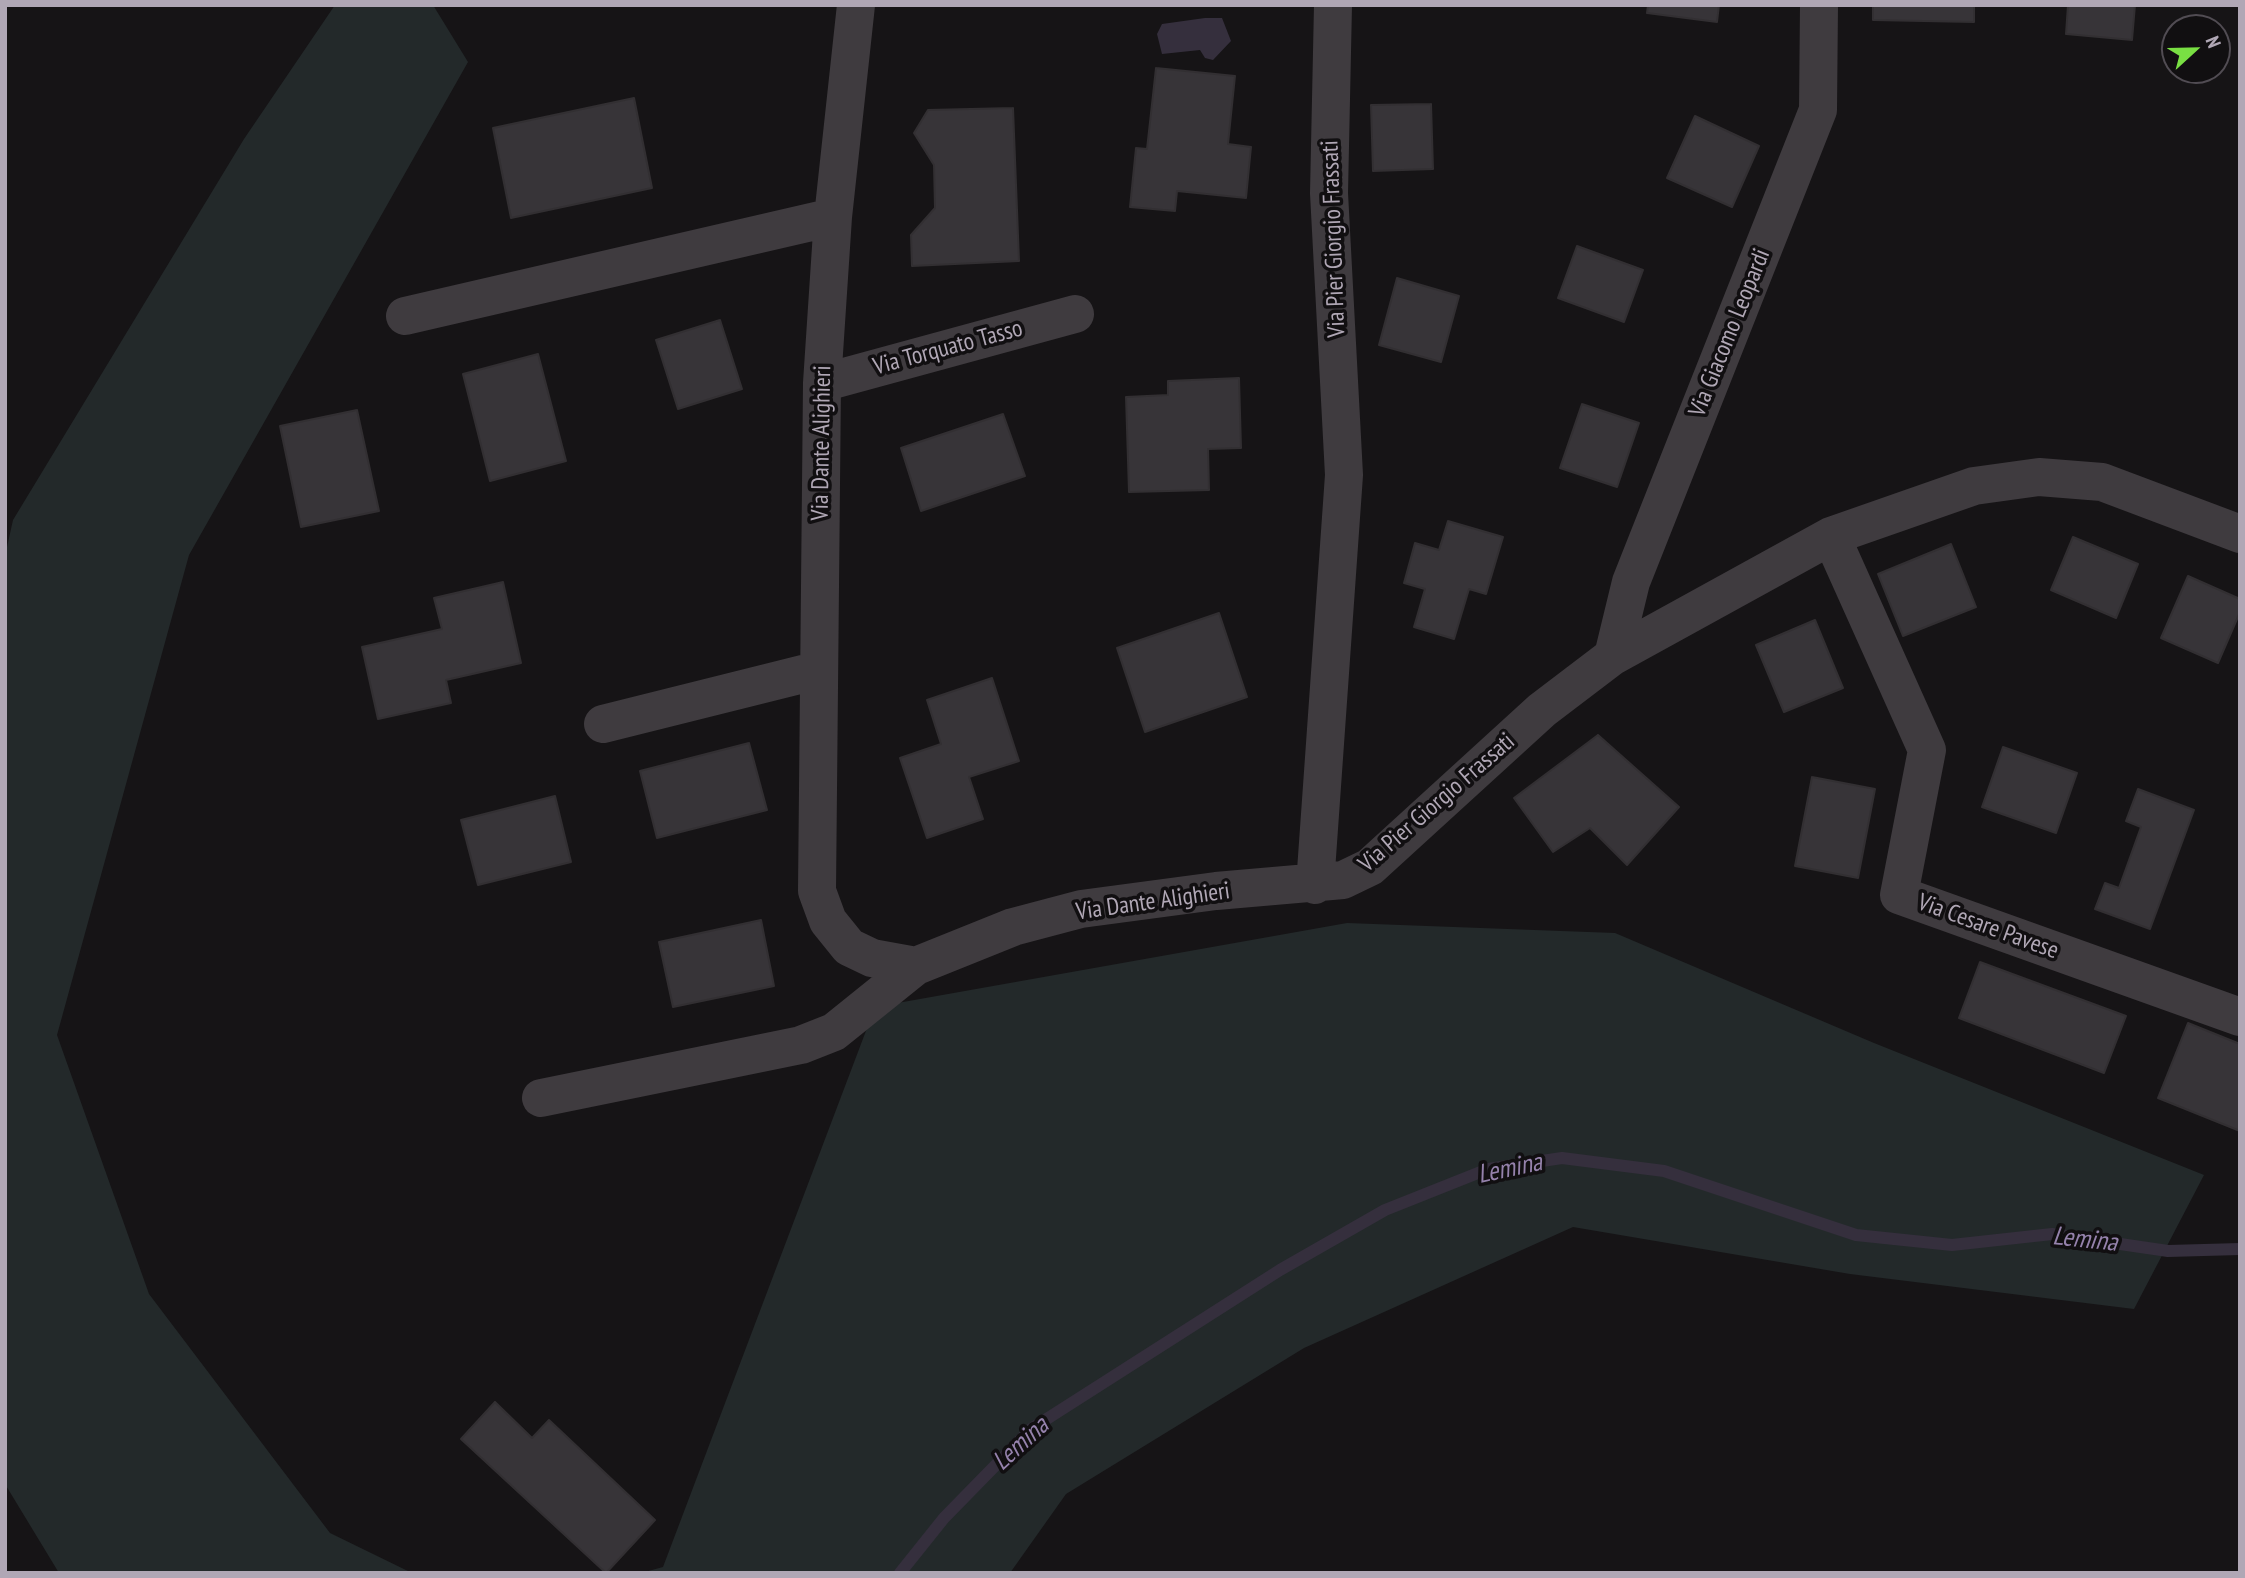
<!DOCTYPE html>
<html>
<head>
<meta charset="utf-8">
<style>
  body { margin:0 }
  #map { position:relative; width:2245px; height:1578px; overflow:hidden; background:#161416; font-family:"PT Sans Narrow",sans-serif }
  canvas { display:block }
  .frame { position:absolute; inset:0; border:7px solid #b0a7b5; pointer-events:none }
  .north { position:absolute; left:2161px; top:14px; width:70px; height:70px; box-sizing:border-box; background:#110f11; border:2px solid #514c53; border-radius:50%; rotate:68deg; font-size:19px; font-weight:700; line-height:28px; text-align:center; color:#b0a7b5 }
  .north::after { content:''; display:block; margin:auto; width:24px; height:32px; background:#79df43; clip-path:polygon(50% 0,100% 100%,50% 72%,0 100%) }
</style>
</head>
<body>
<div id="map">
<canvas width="2245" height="1578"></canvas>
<div class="frame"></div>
<div class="north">N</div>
</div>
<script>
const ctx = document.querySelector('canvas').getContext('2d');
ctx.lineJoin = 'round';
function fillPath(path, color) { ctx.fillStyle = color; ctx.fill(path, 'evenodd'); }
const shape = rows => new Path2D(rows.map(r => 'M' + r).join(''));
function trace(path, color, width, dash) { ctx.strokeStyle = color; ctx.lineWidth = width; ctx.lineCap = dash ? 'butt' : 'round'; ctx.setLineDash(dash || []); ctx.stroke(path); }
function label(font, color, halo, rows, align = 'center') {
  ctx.font = font + ' "PT Sans Narrow",sans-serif'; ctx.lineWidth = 7; ctx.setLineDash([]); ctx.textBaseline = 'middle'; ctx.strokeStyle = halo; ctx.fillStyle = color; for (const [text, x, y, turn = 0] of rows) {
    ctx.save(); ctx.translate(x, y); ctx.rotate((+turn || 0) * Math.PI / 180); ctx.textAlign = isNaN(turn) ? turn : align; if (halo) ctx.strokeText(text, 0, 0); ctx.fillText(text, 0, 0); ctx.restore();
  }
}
fillPath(shape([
  [335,5,433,5,468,62,189,555,57,1035,149,1294,330,1533,412,1573,59,1573,5,1484,5,556,13,520,244,139],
  [1347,923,1615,933,1874,1043,2204,1175,2134,1309,1850,1274,1573,1227,1304,1348,1066,1494,1010,1573,641,1573,663,1567,875,1007]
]), '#23292a');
fillPath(shape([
  [1205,18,1222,18,1231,41,1213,60,1205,58,1200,50,1162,54,1157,34,1162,24]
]), '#352f3d');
trace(shape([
  [900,1573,944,1518,1031,1429,1280,1270,1385,1210,1488,1169,1562,1158,1664,1171,1856,1235,1952,1245,2052,1234,2168,1251,2240,1249]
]), '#352f3d', 12);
const building = shape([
  [1648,5,1719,5,1717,22,1647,13,1648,5],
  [1873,5,1974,5,1974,22,1873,20,1873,5],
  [2068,5,2135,5,2132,40,2066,34,2068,5],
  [1156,68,1235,76,1228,144,1251,147,1246,198,1177,191,1175,211,1130,207,1136,148,1147,149,1156,68],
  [634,98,652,188,511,218,493,128,634,98],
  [1431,104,1433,169,1373,171,1371,105,1431,104],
  [1013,108,1019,261,912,266,911,235,935,208,934,165,914,133,928,110,1013,108],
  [1695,116,1759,146,1732,207,1667,178,1695,116],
  [1577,246,1643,270,1624,322,1558,298,1577,246],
  [1397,278,1459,296,1441,362,1379,345,1397,278],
  [720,320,742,389,678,409,656,340,720,320],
  [538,354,566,461,490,481,463,374,538,354],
  [1239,378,1241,448,1208,449,1209,490,1129,492,1126,397,1168,395,1168,381,1239,378],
  [1582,404,1639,423,1617,487,1560,468,1582,404],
  [357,410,379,511,301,527,280,426,357,410],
  [1003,414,1025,476,921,511,901,448,1003,414],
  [1448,521,1503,537,1486,594,1469,589,1454,639,1414,627,1425,589,1404,583,1415,543,1439,550,1448,521],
  [2073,537,2138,564,2116,618,2051,590,2073,537],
  [1951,544,1976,607,1903,636,1878,574,1951,544],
  [2188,576,2240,599,2240,612,2218,663,2161,638,2188,576],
  [503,582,521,663,446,680,451,703,378,719,362,647,442,629,434,598,503,582],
  [1219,613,1247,697,1145,732,1117,648,1219,613],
  [1815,620,1843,688,1784,712,1756,645,1815,620],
  [992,678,1019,761,969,777,983,819,927,838,900,758,941,744,927,700,992,678],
  [1598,735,1679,807,1627,865,1590,828,1553,852,1514,798,1598,735],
  [749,743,767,810,657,838,640,771,749,743],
  [2003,747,2077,773,2056,833,1982,807,2003,747],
  [1812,777,1875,789,1858,878,1795,866,1812,777],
  [2138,789,2194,810,2150,929,2095,909,2105,883,2119,888,2141,827,2126,821,2138,789],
  [555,796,571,862,478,885,461,820,555,796],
  [761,920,774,986,673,1007,659,942,761,920],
  [1980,962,2126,1016,2104,1073,1959,1018,1980,962],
  [2188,1023,2240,1044,2240,1131,2158,1098,2188,1023],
  [495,1402,532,1438,549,1420,655,1520,606,1573,461,1439,495,1402]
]);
fillPath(building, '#373438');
trace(building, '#322f32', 2);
trace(shape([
  [856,5,833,217,822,383,817,891,828,921,849,947,872,958,916,966,1013,927,1081,909,1216,891,1343,880,1370,867,1542,710,1613,656,1831,536,1974,486,2039,477,2102,482,2240,534],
  [405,316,833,217],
  [822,383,1075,314],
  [1831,536,1927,750,1899,895,2240,1017],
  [1613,656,1631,582,1818,110,1819,5],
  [603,724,819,670],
  [1315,885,1344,475,1329,193,1333,5],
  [541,1098,801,1045,834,1032,916,966]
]), '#3f3b3f', 38);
label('24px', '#b0a7b5', '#110f11', [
  ["Via Pier Giorgio Frassati",1334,239,-92],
  ["Via Giacomo Leopardi",1730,333,-68],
  ["Via Torquato Tasso",948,348,-15],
  ["Via Dante Alighieri",822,443,-89],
  ["Via Pier Giorgio Frassati",1437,803,-41],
  ["Via Dante Alighieri",1153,902,-8],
  ["Via Cesare Pavese",1988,927,20]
]);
label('italic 26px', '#9582ac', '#110f11', [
  ["Lemina",1510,1169,-12],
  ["Lemina",2085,1240,6],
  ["Lemina",1021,1444,-42]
]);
</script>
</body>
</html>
